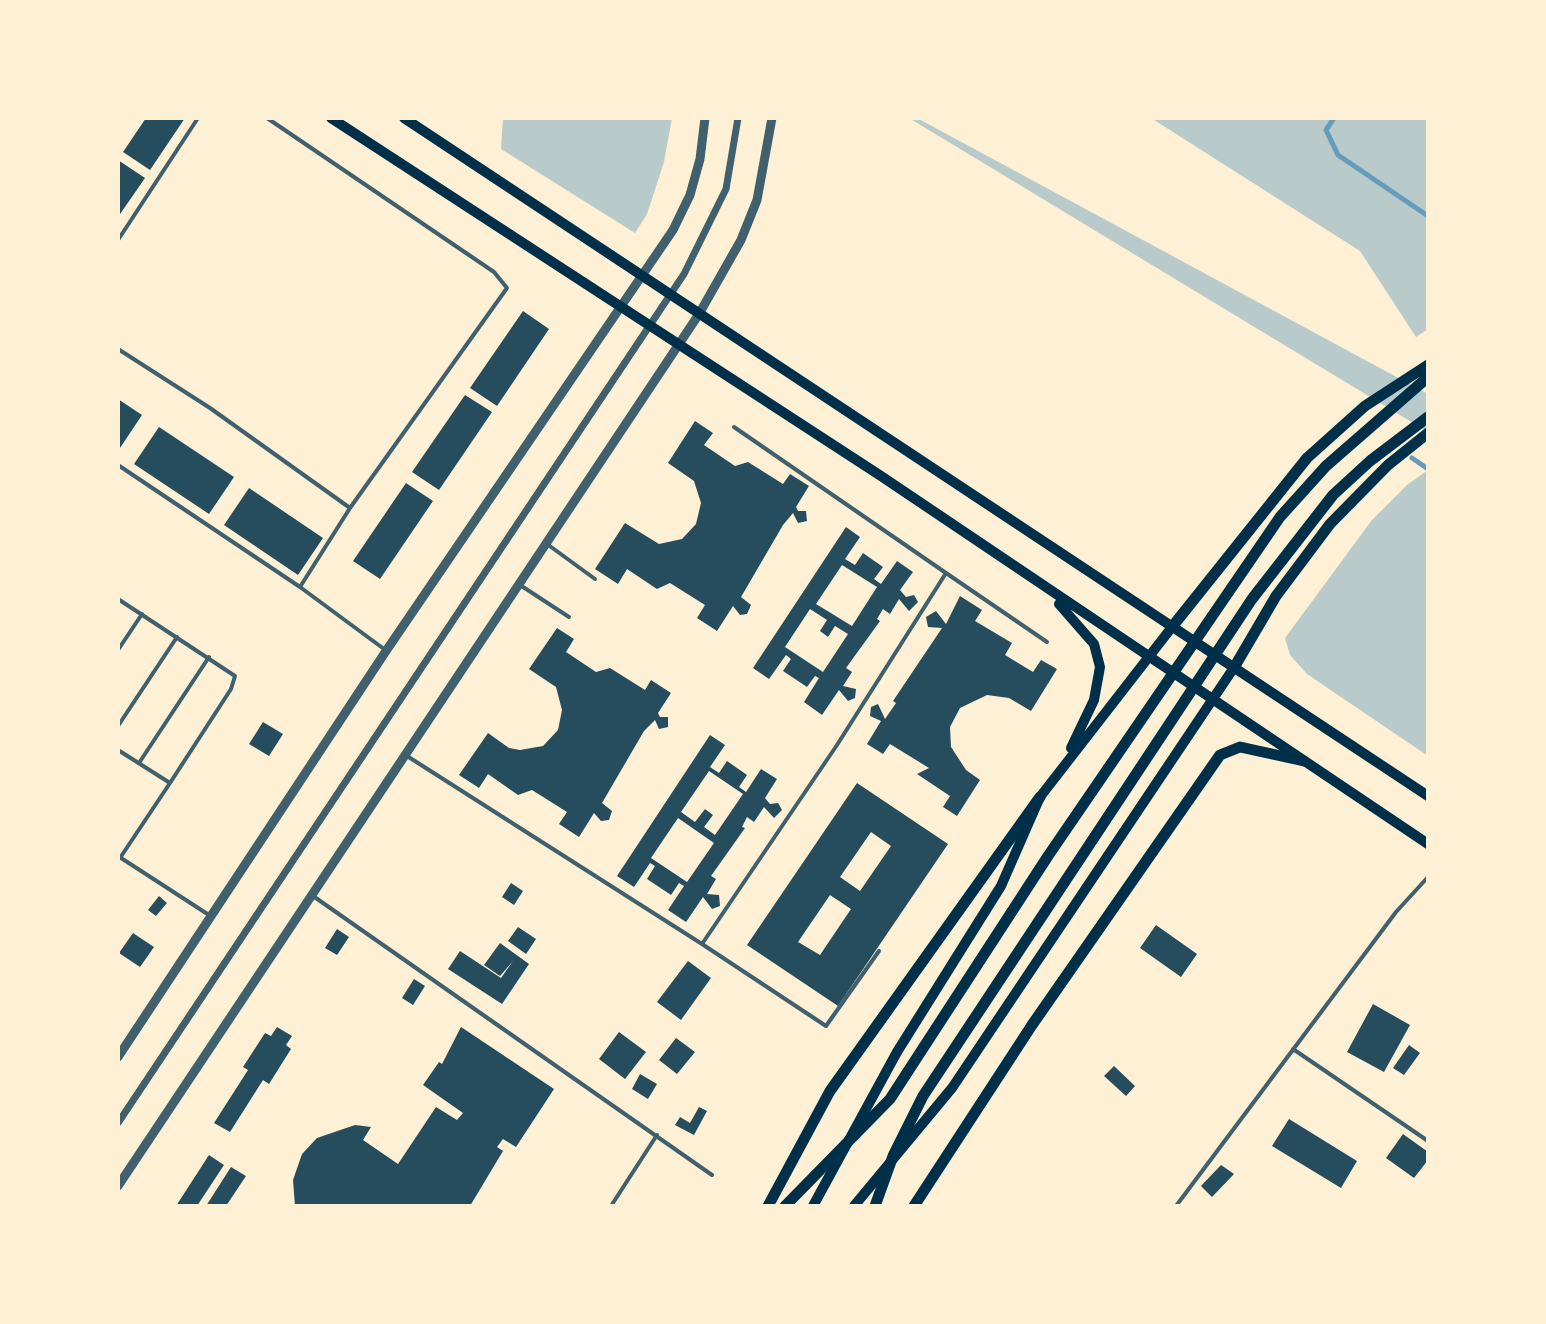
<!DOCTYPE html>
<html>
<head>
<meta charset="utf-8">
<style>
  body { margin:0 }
  #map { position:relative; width:1546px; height:1324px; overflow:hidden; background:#fdf0d5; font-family:"Nunito Sans",sans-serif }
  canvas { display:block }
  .frame { position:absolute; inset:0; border:120px solid #fdf0d5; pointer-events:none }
</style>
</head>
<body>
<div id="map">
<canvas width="1546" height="1324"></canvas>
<div class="frame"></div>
</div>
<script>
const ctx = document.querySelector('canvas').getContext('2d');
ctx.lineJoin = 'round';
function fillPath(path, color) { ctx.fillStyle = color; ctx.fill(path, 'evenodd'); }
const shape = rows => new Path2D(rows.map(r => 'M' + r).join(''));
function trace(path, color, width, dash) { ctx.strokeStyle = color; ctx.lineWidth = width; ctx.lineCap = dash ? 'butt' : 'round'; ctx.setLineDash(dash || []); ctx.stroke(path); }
fillPath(shape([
  [503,118,672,118,664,162,647,214,635,233,501,149],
  [909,118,917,118,1428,394,1428,432],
  [1151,118,1428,118,1428,329,1416,337,1360,251],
  [1428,470,1428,756,1307,674,1290,655,1285,638,1372,520,1407,485]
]), '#b9caca');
trace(shape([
  [1334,118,1326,130,1338,155,1428,216],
  [1412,458,1428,469]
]), '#669bbc', 5);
fillPath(shape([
  [146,118,185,118,150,170,123,152],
  [118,160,145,178,118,217],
  [523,311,549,329,497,406,470,388],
  [465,395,492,412,439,490,412,472],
  [118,399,142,415,118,451],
  [695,421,713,433,704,445,735,466,748,462,783,484,790,474,809,486,796,507,798,511,806,511,807,521,798,523,793,513,783,525,741,597,751,605,747,614,740,615,733,606,717,631,697,618,705,605,670,583,657,589,627,569,618,584,595,569,625,523,659,544,682,539,696,524,701,503,694,481,668,463],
  [159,427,234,477,209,514,134,464],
  [406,483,433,501,380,579,353,561],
  [249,488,323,538,298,575,224,525],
  [846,527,860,537,845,559,855,565,863,553,883,567,874,579,881,584,897,561,913,572,900,590,906,597,914,595,918,602,909,611,899,599,890,614,883,609,877,619,880,621,846,668,852,672,843,686,856,689,855,698,848,701,839,690,822,715,804,702,819,678,815,676,807,687,783,671,791,659,786,655,769,679,753,668],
  [842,565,877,587,852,626,816,604],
  [810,609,827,620,820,631,828,637,835,626,848,634,823,672,785,647],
  [960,596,982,610,975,621,1012,643,1005,655,1033,672,1041,660,1057,669,1031,711,1009,698,987,695,960,708,950,727,951,747,966,770,980,780,957,816,943,807,950,796,917,774,929,768,890,744,883,754,867,744,881,721,870,716,871,707,878,704,885,719,896,703,893,701,942,628,928,627,926,617,936,611,946,624],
  [557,628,574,639,566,652,596,672,610,668,645,690,651,680,671,693,658,713,660,717,668,717,668,727,659,729,655,720,644,731,602,803,612,811,609,820,601,821,594,813,579,837,559,824,567,812,532,790,518,795,488,774,479,788,459,775,488,733,509,748,520,750,543,746,558,730,562,710,556,687,529,669],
  [263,722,283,734,269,756,249,744],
  [710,735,725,745,710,767,719,773,727,761,747,775,739,787,746,792,761,769,777,779,765,798,770,804,778,803,782,810,774,818,764,807,754,822,747,817,742,827,745,828,711,876,716,879,707,894,719,895,720,906,712,909,703,897,686,922,668,910,684,886,679,883,671,895,647,879,655,866,650,863,634,887,617,876],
  [709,771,743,794,715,835,704,827,713,815,705,809,695,822,681,812],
  [678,818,714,843,687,882,651,858],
  [857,783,948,844,838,1006,747,945],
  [871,832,891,846,860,891,840,877],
  [830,895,851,909,820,955,798,942],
  [511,883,523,891,514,905,502,897],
  [159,896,167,903,156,916,148,910],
  [1156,925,1197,954,1181,977,1140,948],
  [518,927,536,939,526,954,508,941],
  [337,929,349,937,337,955,325,948],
  [133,933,154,947,140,967,119,953],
  [500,943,529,964,502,1004,448,969,460,951,501,978,513,961,500,976,484,965],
  [688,961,711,978,681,1020,657,1002],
  [414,979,425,986,413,1005,402,998],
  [1373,1004,1410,1025,1384,1072,1347,1052],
  [277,1027,292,1036,286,1045,291,1049,269,1084,263,1080,230,1132,214,1123,248,1070,243,1067,265,1033,271,1036],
  [461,1027,554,1089,516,1147,503,1139,497,1147,503,1151,470,1206,295,1206,293,1180,302,1154,317,1138,355,1125,371,1127,363,1140,398,1164,436,1107,457,1120,463,1113,423,1085,439,1062,442,1064],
  [619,1032,646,1052,625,1079,599,1059],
  [676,1038,695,1052,677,1074,659,1060],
  [1409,1045,1420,1053,1404,1075,1393,1068],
  [1114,1066,1135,1086,1126,1096,1104,1076],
  [640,1074,657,1084,648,1099,632,1089],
  [699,1107,707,1111,694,1135,675,1125,680,1117,690,1123],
  [1289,1119,1357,1161,1341,1188,1272,1146],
  [1403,1134,1428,1152,1428,1160,1414,1178,1386,1158],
  [209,1155,224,1165,197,1206,176,1206],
  [1221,1165,1234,1174,1212,1197,1201,1186],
  [231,1167,246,1176,226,1206,206,1206]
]), '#264d5e');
trace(shape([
  [267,118,494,272,507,288,350,508,300,587],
  [118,240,198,118],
  [118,349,210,408,350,508],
  [734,427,946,573],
  [118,465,300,587,384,649],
  [547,544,595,579],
  [520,585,569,617],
  [118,599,235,676,231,689,170,783],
  [118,650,142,614],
  [118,726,177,637],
  [118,750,170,783,120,858],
  [407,756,702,944],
  [139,763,209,657],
  [118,856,209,915],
  [313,896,712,1175],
  [879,951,826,1026,702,944,837,745,946,573,1047,642],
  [1293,1049,1428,1141],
  [611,1206,657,1135],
  [1176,1206,1396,912,1428,877]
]), '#3f606c', 4);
trace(shape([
  [118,1123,684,274,726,189,738,118]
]), '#3f606c', 7);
trace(shape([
  [118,1057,386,651,673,230,690,195,700,159,705,118],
  [118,1186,699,314,741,240,757,200,772,118]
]), '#3f606c', 9);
trace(shape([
  [331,118,881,476,1428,844],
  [404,118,1428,796],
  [1059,604,1094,644,1100,667,1094,700,1071,748],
  [813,1206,897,1052,1001,886,1040,797,1172,627],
  [854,1206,952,1088,1235,666]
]), '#003049', 10);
trace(shape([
  [1172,627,1307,458,1365,406,1428,365],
  [1235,666,1276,596,1330,524,1388,465,1428,433],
  [768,1206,830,1091,1040,797],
  [785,1206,890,1099,1048,856,1280,517,1326,466,1428,377],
  [875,1206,893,1156,923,1096,1252,599,1333,495,1370,461,1428,417],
  [914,1206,1032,1025,1220,755,1240,747,1304,761]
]), '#003049', 11);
</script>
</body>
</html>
